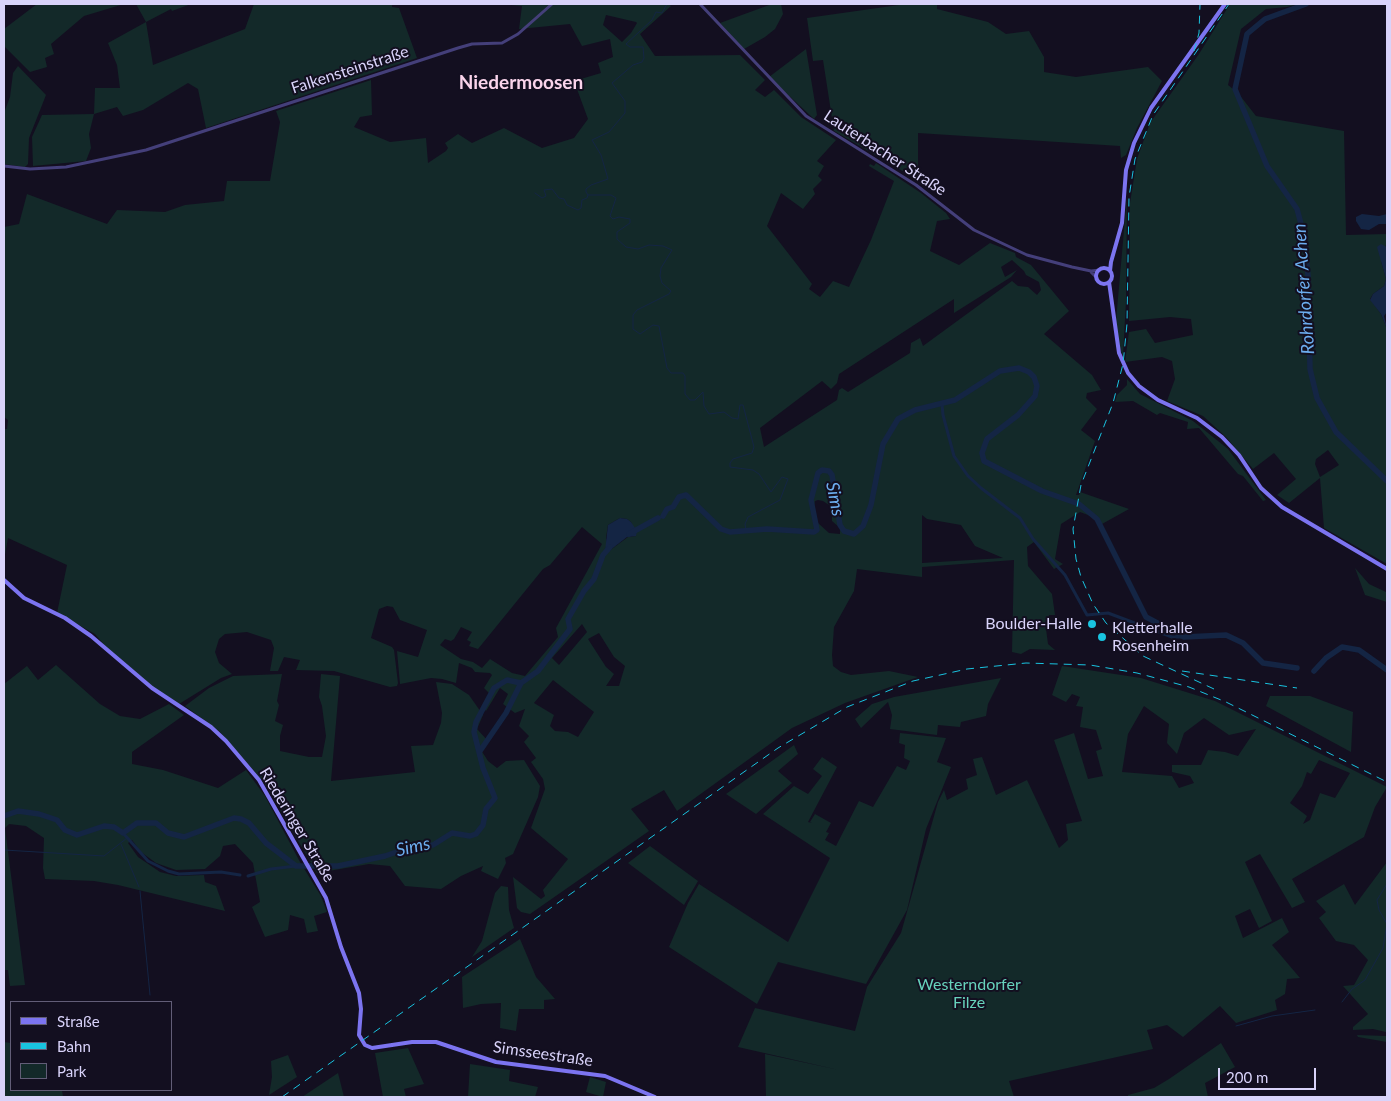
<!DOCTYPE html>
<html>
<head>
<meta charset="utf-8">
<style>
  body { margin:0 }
  #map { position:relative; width:1391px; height:1101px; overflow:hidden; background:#130f20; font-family:Lato,sans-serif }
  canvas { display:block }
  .frame { position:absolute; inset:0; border:5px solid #d9d3fa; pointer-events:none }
  .legend { position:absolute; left:10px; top:1001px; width:162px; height:90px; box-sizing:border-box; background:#130f20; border:1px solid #625d77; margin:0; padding:6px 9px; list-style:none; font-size:15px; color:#d9d3fa }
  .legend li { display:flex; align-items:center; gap:10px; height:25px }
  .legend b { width:25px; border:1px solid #625d77 }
  .scale { position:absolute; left:1218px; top:1068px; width:98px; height:22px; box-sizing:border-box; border:2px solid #d9d3fa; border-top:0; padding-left:6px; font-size:15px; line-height:18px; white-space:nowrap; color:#d9d3fa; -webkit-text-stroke:4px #130f20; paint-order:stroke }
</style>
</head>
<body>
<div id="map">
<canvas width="1391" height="1101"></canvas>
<div class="frame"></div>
<ul class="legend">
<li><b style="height:6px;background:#7c74f0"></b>Straße</li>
<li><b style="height:6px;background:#19c4e0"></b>Bahn</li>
<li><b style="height:14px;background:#132929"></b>Park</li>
</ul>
<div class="scale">200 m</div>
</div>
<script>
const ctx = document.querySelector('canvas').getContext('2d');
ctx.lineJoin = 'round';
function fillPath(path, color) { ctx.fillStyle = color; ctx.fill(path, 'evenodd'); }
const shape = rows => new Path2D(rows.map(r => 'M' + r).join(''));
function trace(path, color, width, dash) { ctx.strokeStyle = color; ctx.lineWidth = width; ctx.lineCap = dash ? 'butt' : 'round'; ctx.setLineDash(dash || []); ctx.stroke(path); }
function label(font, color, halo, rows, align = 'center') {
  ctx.font = font + ' Lato,sans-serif'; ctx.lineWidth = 4; ctx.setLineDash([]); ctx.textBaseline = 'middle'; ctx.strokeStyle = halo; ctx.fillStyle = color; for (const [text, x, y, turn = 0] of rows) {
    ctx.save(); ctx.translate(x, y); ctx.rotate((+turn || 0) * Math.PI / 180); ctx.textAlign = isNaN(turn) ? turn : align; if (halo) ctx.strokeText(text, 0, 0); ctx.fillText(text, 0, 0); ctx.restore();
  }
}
fillPath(shape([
  [37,4,124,4,84,16,51,44,54,54,45,58,47,67,30,72,4,46,4,29],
  [136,4,191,4,172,11,171,9,146,22,153,65,245,29,254,4,392,4,392,7,399,8,417,58,206,128,198,89,188,83,143,110,123,116,117,107,94,114,89,134,91,148,86,161,33,166,32,137,42,115,94,114,95,88,120,88,117,65,108,43,146,22],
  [501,4,668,4,671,6,640,34,655,56,740,55,765,80,755,90,765,97,774,90,801,117,836,140,817,161,824,166,818,176,822,180,813,189,815,194,803,209,781,193,767,226,812,284,809,289,820,297,833,281,849,287,871,240,894,181,869,166,870,164,874,166,876,163,921,193,946,213,950,219,937,221,930,251,959,265,990,243,1015,253,1016,257,1031,265,1069,311,1044,334,1092,375,1101,390,1087,393,1086,398,1097,409,1081,430,1095,441,1076,495,1079,495,1080,492,1129,509,1102,524,1088,515,1080,512,1061,524,1055,559,1063,564,1054,569,1034,542,1027,547,1028,566,1052,594,1055,615,1049,615,1046,629,1048,644,1055,650,1030,649,1021,654,1012,652,1014,560,922,567,922,577,857,569,854,591,834,627,832,655,833,666,841,672,851,675,889,671,918,677,845,703,792,728,677,811,664,790,631,809,649,831,530,914,521,912,517,908,513,877,541,899,545,896,543,890,568,859,531,828,545,789,543,779,531,762,536,758,524,742,529,736,519,726,525,709,515,713,503,704,508,694,500,688,486,711,482,706,489,693,484,688,492,675,490,673,475,672,472,668,459,663,456,683,442,679,431,678,400,684,397,651,418,657,427,630,400,620,393,607,387,606,379,609,371,638,392,647,394,650,398,683,397,686,390,687,334,671,296,670,300,660,284,657,278,671,270,671,274,648,271,640,247,632,225,634,219,639,215,652,219,663,232,674,221,678,179,704,152,686,105,646,95,634,57,613,67,565,8,538,4,560,4,429,7,429,8,420,4,417,4,227,19,224,27,194,107,224,117,210,165,212,185,205,224,201,227,181,270,181,280,122,276,111,371,80,372,115,360,117,354,127,390,142,426,138,428,163,446,151,448,148,445,143,458,134,472,143,504,128,542,148,574,138,588,119,574,81,601,73,598,63,613,57,610,39,582,46,570,24,519,29,522,6],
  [606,15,636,22,637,23,631,33,622,42,603,25],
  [1012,260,1024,271,1026,275,1039,282,1041,290,1037,295,1028,287,1018,286,1012,281,923,346,920,338,911,343,910,353,848,392,842,388,839,390,837,400,764,447,760,428,822,381,831,389,837,383,839,374,954,299,954,313,1011,277,1017,270,1005,277,1001,267],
  [818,500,823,501,829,505,832,513,832,521,840,528,840,534,829,533,818,523,814,506,815,501],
  [922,515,927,519,961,525,975,546,1003,558,922,563],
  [620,518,627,519,631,522,636,536,628,537,609,551,606,538,608,525],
  [582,527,602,544,556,628,558,637,525,676,512,673,490,659,482,668,473,662,461,659,440,645,445,639,451,641,454,639,461,627,472,632,467,640,471,642,469,646,478,649,543,569,550,565],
  [582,624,587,632,559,665,552,658],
  [599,633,614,657,625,666,619,686,606,686,614,674,606,667,588,639],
  [553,680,594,712,578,737,568,732,555,731,550,726,554,715,534,703],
  [772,4,781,4,783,14,775,29,765,37,744,49,720,23],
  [906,4,937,4,937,9,988,22,1006,34,1029,31,1044,57,1044,72,1076,77,1148,67,1162,81,1137,128,1126,155,1121,158,1120,146,918,133,918,180,834,131,823,60,813,61,807,18],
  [1230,4,1298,4,1287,7,1266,9,1241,29,1228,85,1238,93,1256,116,1344,131,1346,235,1387,234,1387,247,1386,245,1381,261,1386,279,1384,286,1373,294,1370,299,1381,314,1387,329,1387,564,1324,528,1320,478,1289,503,1277,495,1296,479,1274,453,1253,469,1226,437,1203,416,1167,401,1175,379,1172,361,1162,357,1125,362,1129,332,1146,329,1155,343,1193,335,1191,319,1170,317,1129,321,1130,203,1137,159,1150,123,1199,54],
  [1328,450,1339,465,1320,477,1315,464,1316,459],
  [806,49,817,115,814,119,769,77],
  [18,66,46,95,29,138,28,164,25,167,4,164,4,113,10,97,13,73],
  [1127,196,1126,301,1123,356,1119,346,1116,321],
  [1127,379,1140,394,1193,421,1228,449,1266,500,1263,501,1243,476,1238,474,1199,428,1187,429,1188,422,1160,413,1157,415,1133,401,1115,402,1117,395,1127,385],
  [1355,568,1369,584,1386,592,1387,590,1387,602,1365,595],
  [56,665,100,704,120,716,140,719,169,704,184,715,132,752,132,764,163,770,218,788,246,770,265,796,300,862,321,896,327,912,314,916,318,931,307,933,304,919,290,915,288,930,265,937,252,907,260,902,253,863,235,844,223,846,220,856,205,869,176,870,156,863,141,852,132,840,128,843,138,857,160,872,176,876,204,875,205,882,216,886,225,911,118,885,94,881,45,879,43,868,44,838,26,826,9,824,5,828,25,985,10,986,8,970,4,970,4,684,27,666,38,680],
  [1062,666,1141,678,1215,701,1387,787,1375,807,1364,837,1292,879,1305,902,1292,908,1260,854,1245,862,1272,921,1259,928,1250,909,1235,916,1243,938,1282,918,1289,932,1272,945,1300,978,1287,979,1285,994,1275,1000,1277,1010,1236,1023,1220,1006,1183,1037,1167,1025,1147,1030,1153,1049,1009,1081,1014,1097,766,1097,765,1054,839,1070,738,1047,755,1008,855,1031,867,987,901,933,938,802,944,790,947,800,968,789,966,779,977,775,973,759,982,757,996,795,1027,780,1059,848,1068,840,1066,824,1082,821,1054,740,1074,733,1088,779,1103,776,1096,751,1102,749,1096,730,1080,727,1083,707,1076,706,1080,697,1072,694,1066,702,1052,695],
  [1144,706,1169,724,1167,743,1177,754,1184,733,1204,718,1229,735,1256,729,1238,756,1225,752,1208,750,1201,765,1172,765,1172,772,1190,776,1194,783,1179,788,1172,776,1122,772,1128,734],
  [1319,760,1350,773,1335,798,1320,793,1310,820,1303,824,1307,816,1290,803,1302,786,1307,772,1311,774],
  [282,674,277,701,279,705,275,721,283,725,280,736,280,751,309,757,322,757,326,736,322,706,319,697,321,674,340,676,331,781,415,772,411,746,433,745,441,723,442,713,436,682,452,684,469,695,483,715,477,729,488,741,481,750,488,761,497,768,506,761,524,760,540,786,538,797,513,854,505,858,506,863,498,879,481,871,483,866,461,876,441,889,405,886,390,866,369,864,317,873,266,786,254,771,220,732,185,706,209,688,233,676],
  [1001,678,988,704,986,716,961,722,960,727,938,725,937,735,890,729,892,715,888,702,861,728,855,719,872,704,894,697],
  [1270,696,1310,696,1353,712,1351,752,1266,706],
  [900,733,946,738,937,762,951,767,926,829,907,910,866,984,778,962,757,1004,669,947,688,903,699,884,788,942,830,858,763,814,794,786,808,794,822,776,813,769,822,757,837,767,808,822,812,823,810,822,815,814,831,823,826,832,829,833,825,840,836,846,859,801,873,807,897,766,906,770,910,761,904,758,905,745,899,743],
  [794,745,798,754,778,771,792,783,756,814,726,794],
  [650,846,698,881,684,905,628,863],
  [1387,862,1387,1042,1358,1037,1357,1035,1386,1036,1386,1032,1373,1029,1353,1030,1353,1027,1368,1014,1343,986,1354,985,1368,960,1354,945,1336,941,1319,918,1326,912,1316,901,1344,884,1355,905],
  [501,886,508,887,509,910,514,928,472,957,482,941,495,893],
  [520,939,536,977,555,999,544,1000,544,1009,519,1009,516,1031,500,1028,501,1003,481,1004,463,1008,462,977],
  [4,1042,11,1043,11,1090,62,1090,63,1097,4,1097],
  [1221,1043,1235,1067,1205,1083,1208,1097,1128,1097,1128,1095,1154,1088,1169,1079],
  [408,1048,424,1084,404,1089,406,1097,383,1097,375,1053],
  [288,1055,297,1077,269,1095,272,1077,271,1061],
  [470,1064,510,1070,509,1081,538,1087,535,1097,468,1097],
  [338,1073,344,1097,302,1097],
  [590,1077,606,1082,603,1097,586,1092]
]), '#132929');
fillPath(shape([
  [1362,214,1379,216,1387,214,1387,224,1379,224,1369,230,1361,229,1356,221,1356,217],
  [1381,244,1387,247,1387,312,1384,316,1387,329,1381,314,1370,300,1373,294,1384,286,1386,279,1377,247],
  [620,518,627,519,631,522,637,531,636,536,627,537,609,551,605,551,608,525]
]), '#142544');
trace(shape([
  [667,4,662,13,656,12,652,20,626,44,630,47,643,47,644,58,642,62,633,65,612,83,625,101,625,113,609,132,592,140,601,155,608,179,591,185,586,189,586,192,588,195,611,195,616,198,610,216,613,219,619,217,630,219,630,223,617,232,617,239,626,247,638,249,649,245,663,246,672,250,661,268,660,276,662,283,671,291,669,294,637,310,633,315,633,329,640,334,653,325,659,326,667,368,671,373,683,373,685,376,685,394,690,400,695,400,703,392,704,406,709,414,724,412,732,418,738,419,740,405,743,405,754,447,752,453,733,459,730,463,730,467,753,470,759,474,771,492,782,477,788,479,780,500,748,517,745,524,746,530],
  [535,193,542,198,546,196,544,190,552,189,559,198,564,199,567,205,578,210,581,208,582,200,587,198,588,195],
  [121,844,139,887],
  [4,850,104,856,127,838],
  [140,891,150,995],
  [1342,1002,1352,989,1365,980,1383,948,1387,924,1379,910,1377,900,1387,884],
  [1236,1026,1272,1016,1315,1010]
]), '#142544', 1);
trace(shape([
  [942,404,943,415,954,456,968,476,981,488,1020,518,1033,539,1065,575,1087,615,1108,613,1172,637,1184,637],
  [123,833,148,861,168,871,179,874,221,872,240,875],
  [248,876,271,869,296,866]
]), '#142544', 3);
trace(shape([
  [1306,4,1265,19,1247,34,1235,89,1267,166,1297,209,1304,235,1308,276,1310,369,1317,398,1336,432,1387,481],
  [663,516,667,509,673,507,679,497,686,495,721,529,730,532,767,529,814,532,817,530,811,500,818,473,822,470,829,471,832,475,840,525,844,531,854,534,863,526,871,505,883,444,898,419,915,410,955,400,1000,371,1019,368,1029,372,1034,377,1037,386,1035,396,1018,415,987,439,982,453,984,461,1042,491,1079,504,1097,519,1146,617,1184,637,1226,635,1243,643,1263,663,1297,668],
  [629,534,658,518],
  [1314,671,1326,658,1342,647,1359,650,1387,670],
  [480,751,506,713,521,683],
  [4,816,18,811,39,814,57,820,65,830,77,835,104,826,114,827,123,833,137,823,156,823,168,833,184,837,234,818,241,819,249,823,266,843,296,866,338,866,385,856,414,846,433,845,452,833,470,836,476,834,483,825,486,809,495,798,483,768,474,732,476,722,494,688,507,680,521,683,538,671,570,629,568,619,584,591,594,579,603,555,610,547]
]), '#142544', 5.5);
trace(shape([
  [700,4,806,116,916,185,974,230,1027,255,1072,267,1091,271,1100,270],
  [4,166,30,169,66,167,146,150,458,48,472,44,502,43,518,34,552,4],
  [1091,272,1097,278]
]), '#443f7a', 3);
trace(shape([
  '1096 276a8 8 0 1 1 16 0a8 8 0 1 1-16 0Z',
  [1110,271,1111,262,1122,223,1126,170,1134,143,1151,108,1225,4],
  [1109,282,1119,353,1128,373,1139,386,1158,400,1197,418,1222,437,1239,455,1261,488,1282,507,1387,569],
  [4,580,24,598,65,618,91,636,152,688,211,727,226,741,259,780,326,898,341,947,359,993,361,1009,359,1035,365,1045,372,1048,412,1042,436,1042,496,1062,605,1076,655,1097]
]), '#7c74f0', 4);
trace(shape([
  [1194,51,1199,33,1200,4],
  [1182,671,1297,688],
  [1214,689,1143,656,1106,623,1093,604,1081,577,1076,559,1073,529,1081,485,1113,403,1123,364,1127,324,1129,197,1135,159,1153,115,1229,4],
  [282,1097,778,748,847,707,913,681,967,669,1026,663,1090,665,1137,673,1189,687,1226,702,1387,782]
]), '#19c4e0', 1, [8, 6]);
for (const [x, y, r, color] of [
  [1092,624,5,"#19c4e0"],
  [1102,637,5,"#19c4e0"]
]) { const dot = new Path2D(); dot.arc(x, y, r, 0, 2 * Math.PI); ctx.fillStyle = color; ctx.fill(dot); trace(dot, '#130f20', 2); }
label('16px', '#d9d3fa', '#130f20', [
  ["Falkensteinstraße",350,70,-18],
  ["Lauterbacher Straße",885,153,33],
  ["Riederinger Straße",297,825,59],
  ["Simsseestraße",543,1054,8]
]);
label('16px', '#d9d3fa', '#130f20', [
  ["Boulder-Halle",1082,624],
  ["Kletterhalle",1112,628,"left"],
  ["Rosenheim",1112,646,"left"]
], 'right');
label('16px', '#67d2bc', '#130f20', [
  ["Westerndorfer",969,985],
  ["Filze",969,1003]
]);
label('italic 18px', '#6cadef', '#130f20', [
  ["Rohrdorfer Achen",1304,289,-94],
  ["Sims",835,499,79],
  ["Sims",413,847,-13]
]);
label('bold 19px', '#fad4eb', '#130f20', [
  ["Niedermoosen",521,83]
]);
</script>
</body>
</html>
